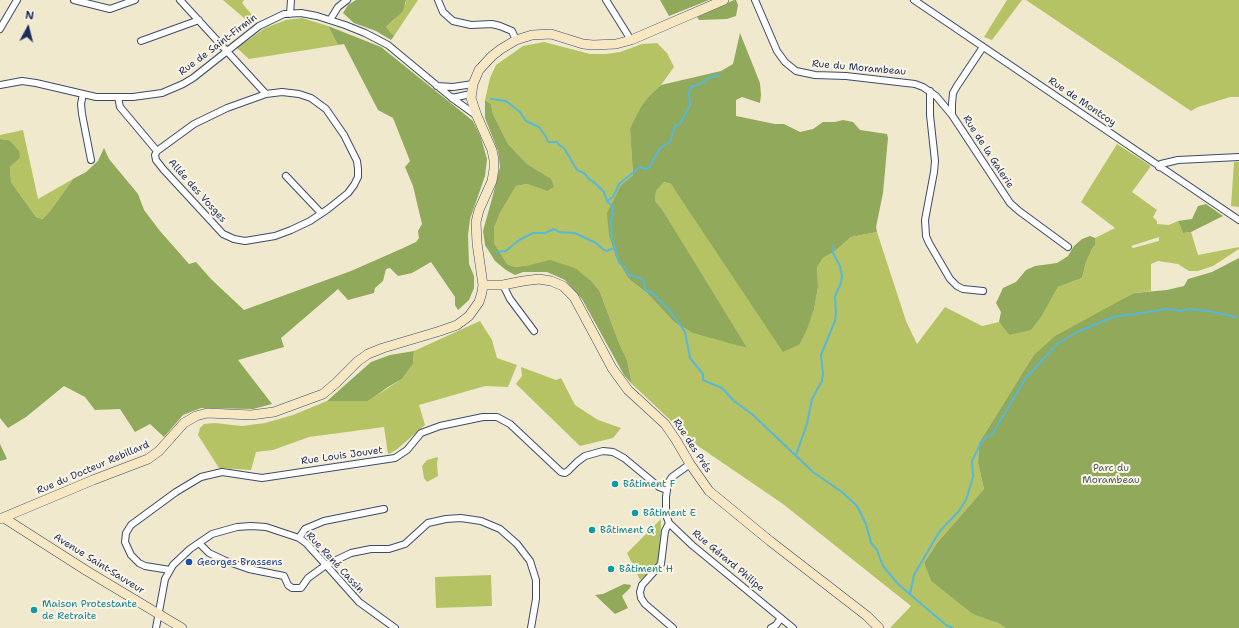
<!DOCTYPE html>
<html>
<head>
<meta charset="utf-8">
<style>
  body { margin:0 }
  #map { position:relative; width:1239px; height:628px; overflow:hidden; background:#f0e9ce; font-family:"Shantell Sans",sans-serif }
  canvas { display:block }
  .north { position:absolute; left:8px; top:8px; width:40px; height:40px; -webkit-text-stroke:3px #fcf5e5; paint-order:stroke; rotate:7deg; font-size:11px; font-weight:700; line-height:16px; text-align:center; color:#1b2f5e }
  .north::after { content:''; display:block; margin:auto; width:14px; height:18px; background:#1b2f5e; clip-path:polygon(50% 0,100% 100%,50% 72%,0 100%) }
</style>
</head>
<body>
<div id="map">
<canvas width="1239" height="628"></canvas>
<div class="north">N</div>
</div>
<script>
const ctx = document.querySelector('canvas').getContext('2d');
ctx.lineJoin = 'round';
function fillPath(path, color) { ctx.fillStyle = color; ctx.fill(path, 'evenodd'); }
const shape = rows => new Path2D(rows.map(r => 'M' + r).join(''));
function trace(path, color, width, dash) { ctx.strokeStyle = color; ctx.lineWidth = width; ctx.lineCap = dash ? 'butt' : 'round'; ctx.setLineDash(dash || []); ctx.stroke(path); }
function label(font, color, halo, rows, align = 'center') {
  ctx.font = font + ' "Shantell Sans",sans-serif'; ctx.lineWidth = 4; ctx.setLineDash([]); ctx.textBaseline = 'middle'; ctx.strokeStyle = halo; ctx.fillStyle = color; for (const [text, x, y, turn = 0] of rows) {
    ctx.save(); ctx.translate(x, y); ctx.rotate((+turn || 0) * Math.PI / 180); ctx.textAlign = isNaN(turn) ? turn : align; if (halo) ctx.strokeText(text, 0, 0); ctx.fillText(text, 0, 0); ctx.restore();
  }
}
fillPath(shape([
  [223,0,244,0,242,3,257,21,251,24],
  [406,0,418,0,394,36,386,27,394,20,406,3],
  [1007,0,1022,0,992,40,984,37],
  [1026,0,1239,0,1239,97,1230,97,1198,107,1191,111],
  [302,18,328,26,338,45,249,59,237,48,265,28,286,20],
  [544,42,590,54,607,54,620,52,642,44,657,43,667,53,674,67,661,85,649,96,630,128,633,175,621,185,629,279,648,294,673,321,746,348,662,209,655,201,656,191,664,182,671,184,800,344,814,310,818,287,817,267,823,258,835,251,851,237,877,232,906,321,917,344,945,307,982,326,999,322,1009,335,1043,314,1058,287,1082,278,1086,262,1092,249,1095,245,1095,238,1115,228,1081,202,1117,144,1151,166,1132,192,1157,210,1153,217,1157,221,1157,224,1169,225,1178,221,1183,233,1191,232,1198,255,1239,247,1239,249,1213,266,1198,271,1189,271,1178,264,1158,261,1151,264,1151,291,1134,293,1033,356,979,443,978,463,984,489,937,543,924,563,931,581,973,613,998,623,1006,628,890,628,911,606,783,504,698,446,632,384,627,360,619,343,600,292,530,265,515,267,507,264,494,243,494,228,500,213,516,186,527,184,547,191,538,171,527,164,508,144,493,114,491,104,485,100,490,78,496,65,523,46],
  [1159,237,1159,241,1133,248,1131,246],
  [23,130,38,199,73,179,51,210,44,219,36,217,11,182,10,167,20,158,9,140,0,139,0,135],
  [1234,162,1239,162,1239,207,1231,206],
  [480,321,492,340,497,358,517,365,508,387,485,386,419,405,425,425,396,450,388,454,384,427,309,437,273,450,256,452,251,470,219,468,198,435,200,428,204,424,215,423,242,426,265,423,293,415,327,401,368,401,402,379,413,364,414,351],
  [521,367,556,380,561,378,575,405,598,420,621,428,613,438,580,446,516,384,522,376],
  [438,457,437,464,438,476,427,482,424,478,422,466,427,460],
  [661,519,660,559,656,566,640,580,627,553],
  [491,575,492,606,436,608,435,577]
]), '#b5c365');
fillPath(shape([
  [356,0,406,0,403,11,386,27,394,36,391,40,376,31,354,23,343,13,348,5],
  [660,0,709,0,669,16],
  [734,0,736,0,738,5,736,16,727,19,699,20,697,17],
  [328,26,381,47,473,121,481,138,487,159,485,176,470,219,468,235,469,264,474,276,474,288,469,300,458,310,455,305,455,297,431,262,412,273,398,276,390,268,386,269,383,281,375,288,374,293,348,300,338,289,330,296,281,338,284,347,238,360,272,404,253,409,201,408,183,415,164,437,150,424,135,432,120,409,95,410,85,397,64,386,26,417,8,428,0,418,0,139,9,140,19,151,20,158,10,167,11,182,36,217,43,219,51,210,73,179,86,172,98,161,104,148,109,159,138,194,144,210,160,231,189,264,196,262,211,279,244,310,351,271,401,249,416,242,419,238,418,231,422,224,413,186,405,167,410,161,393,118,378,110,347,50,344,44,338,45],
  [740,33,760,83,761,95,760,103,742,97,736,100,736,116,775,124,784,124,800,132,813,129,823,122,835,122,843,120,853,122,860,130,887,134,888,138,883,193,876,227,877,232,851,237,835,251,823,258,817,267,818,287,814,310,807,329,800,344,783,352,671,184,664,182,656,191,655,201,662,209,747,348,693,333,673,321,648,294,629,279,616,257,609,235,607,213,621,185,633,175,630,128,641,107,649,96,661,85,721,71,733,64],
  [485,100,491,104,493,114,508,144,527,164,551,179,554,187,547,191,527,184,516,186,500,213,494,228,494,243,507,264,515,267,530,265,550,260,575,268,591,281,600,292,619,343,627,360,632,384,624,375,582,299,565,280,547,272,523,272,515,275,506,270,495,261,485,245,483,231,493,195,500,167,498,151,485,118],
  [1206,204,1223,216,1191,232,1183,233,1178,221,1192,219,1198,206],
  [1090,236,1095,238,1095,245,1092,249,1086,262,1082,278,1058,287,1043,314,1031,330,1009,335,999,322,1001,312,996,303,1003,288,1016,282,1026,270,1035,266,1057,263,1068,256,1074,246,1082,239],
  [1239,258,1239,628,1006,628,998,623,973,614,931,581,924,563,937,543,984,489,978,463,979,443,1033,356,1055,336,1134,293,1167,290,1184,286,1188,279,1212,272],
  [414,351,413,364,402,379,388,387,374,397,368,401,327,401,371,362,390,355],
  [0,444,7,459,0,461],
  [624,584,631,585,630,588,622,596,628,608,615,614,595,595,603,594]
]), '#90a95a');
trace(shape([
  [491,99,506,101,520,112,526,121,539,127,546,137,548,142,557,142,559,145,564,148,577,170,584,173,590,180,594,182,604,192,607,201,612,206,613,210,611,223,612,227,611,233,619,263,625,267,629,275,640,278,644,281,645,290,653,293,671,312,685,332,690,358,703,374,703,380,722,388,734,401,752,414,813,472,842,492,857,506,866,524,871,543,877,550,883,566,898,584,946,625,953,628],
  [607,201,613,197,619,184,640,167,645,169,649,168,660,148,670,142,675,126,680,124,690,105,689,93,691,87,702,83,710,77,720,75],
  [496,252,506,251,519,240,533,233,545,233,554,229,559,232,575,233,596,243,604,250,607,251,614,248],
  [796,455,807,424,812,399,822,381,823,374,821,355,835,321,836,313,835,296,841,283,842,276,840,266,833,253,833,246],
  [910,594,914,575,939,532,959,511,966,500,973,477,972,461,982,441,993,433,1025,379,1057,344,1077,332,1113,317,1168,309,1180,311,1190,309,1208,311,1236,317]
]), '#59b7d7', 2);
const street = shape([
  [74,0,110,9,135,0],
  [180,0,266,94,282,92,299,94,311,98,326,109,344,135,357,161,358,169,358,177,354,185,348,193,328,209,310,221,291,230,275,236,245,241,234,239,223,234,163,169,156,160,155,155,157,151,194,124,227,108,266,94],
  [438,0,443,12,453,21,471,25,492,24,500,26,512,31,516,40],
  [606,0,631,40],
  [755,0,777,51,785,62,796,71,815,75,846,76,915,84,923,87,936,96,952,115],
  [914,0,1239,220],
  [290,14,291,0],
  [330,20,338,7,347,0],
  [0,29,17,0],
  [141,41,199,20],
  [983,47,957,86,953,93,952,104,952,115,1010,203,1019,211,1068,247],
  [0,85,22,81,36,83,96,97,133,97,162,93,183,84,193,78,259,26,284,14,301,13,317,16,345,25,365,33,388,45,452,98,477,116],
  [437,86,453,87,473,84],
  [930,91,930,115,935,161,934,172,925,220,926,236,929,243,950,279,957,286,963,289,983,291],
  [83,94,81,104,82,114,91,160],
  [118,97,120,107,157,151],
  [452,97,452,98,471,94],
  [1159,167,1161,164,1178,160,1239,157],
  [286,176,321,213],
  [503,285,510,299,534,331],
  [690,464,672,477,668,483,666,497,666,515,669,523,692,545,793,628],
  [669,523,665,531,661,564,642,585,640,592,641,598,645,604,673,628],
  [299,538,305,529,324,521,384,509],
  [199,543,209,553,226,561,249,569,284,576,288,585,292,588,301,588,308,578,326,565,351,553,371,549,389,549,405,544,428,523,446,519,461,518,481,521,500,529,517,544,530,561,536,580,536,599,531,628],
  [170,570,145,566,139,563,131,555,125,542,126,533,131,525,176,492,201,477,222,472,262,478,395,458,407,450,421,433,440,426,483,417,497,417,510,424,561,472,565,473,568,471,577,462,585,456,603,451,613,452,624,458,659,487,667,490],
  [156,628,165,579,173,565,190,549,212,534,237,527,251,526,266,527,299,538,306,543,326,565,359,602,395,628],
  [771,628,776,625,781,618]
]);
const secondary = shape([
  [483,285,503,285,523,281,539,279,551,281,563,286,574,297,612,368,628,390,665,424,676,440,690,464,709,491,770,541,867,616,879,628],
  [4,518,87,571,182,628],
  [0,519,93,480,148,459,159,451,184,423,196,416,207,413,251,415,274,412,323,394,336,383,358,361,368,354,383,348,440,331,457,325,469,316,479,302,482,292,483,285,477,243,476,222,479,210,492,181,494,169,494,160,492,150,477,116,471,98,473,84,479,70,492,56,501,49,516,40,532,35,551,34,583,44,593,45,616,44,631,40,724,0]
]);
trace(street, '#3b4b6f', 8);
trace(secondary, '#3b4b6f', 10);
trace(street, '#fff', 6);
trace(secondary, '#f7e8c3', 9);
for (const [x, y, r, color] of [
  [615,484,4,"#0f9aa8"],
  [635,513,4,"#0f9aa8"],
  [592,530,4,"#0f9aa8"],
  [189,562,4,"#1a4fb4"],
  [611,569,4,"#0f9aa8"],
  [34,610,4,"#0f9aa8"]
]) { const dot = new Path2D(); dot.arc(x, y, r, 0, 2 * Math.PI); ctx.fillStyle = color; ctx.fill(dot); trace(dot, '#fcf5e5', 1.5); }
label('10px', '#1b2f5e', '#fcf5e5', [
  ["Rue de Saint-Firmin",218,45,-37],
  ["Rue du Morambeau",859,68,5],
  ["Rue de Montcoy",1082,102,34],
  ["Rue de la Galerie",988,152,57],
  ["Allée des Vosges",197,191,48],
  ["Rue des Prés",692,446,57],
  ["Rue Louis Jouvet",342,456,-8],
  ["Rue du Docteur Rebillard",93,468,-23],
  ["Rue Gérard Philipe",728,561,40],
  ["Rue René Cassin",335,563,47],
  ["Avenue Saint-Sauveur",99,564,32]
]);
label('10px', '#495b60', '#fcf5e5', [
  ["Parc du",1111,468],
  ["Morambeau",1111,480]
]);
label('10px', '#0d838f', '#fcf5e5', [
  ["Bâtiment F",623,484],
  ["Bâtiment E",643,513],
  ["Bâtiment G",600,530],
  ["Bâtiment H",619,569],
  ["Maison Protestante",42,604],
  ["de Retraite",42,616]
], 'left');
label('10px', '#164399', '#fcf5e5', [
  ["Georges Brassens",197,562]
], 'left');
</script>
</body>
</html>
